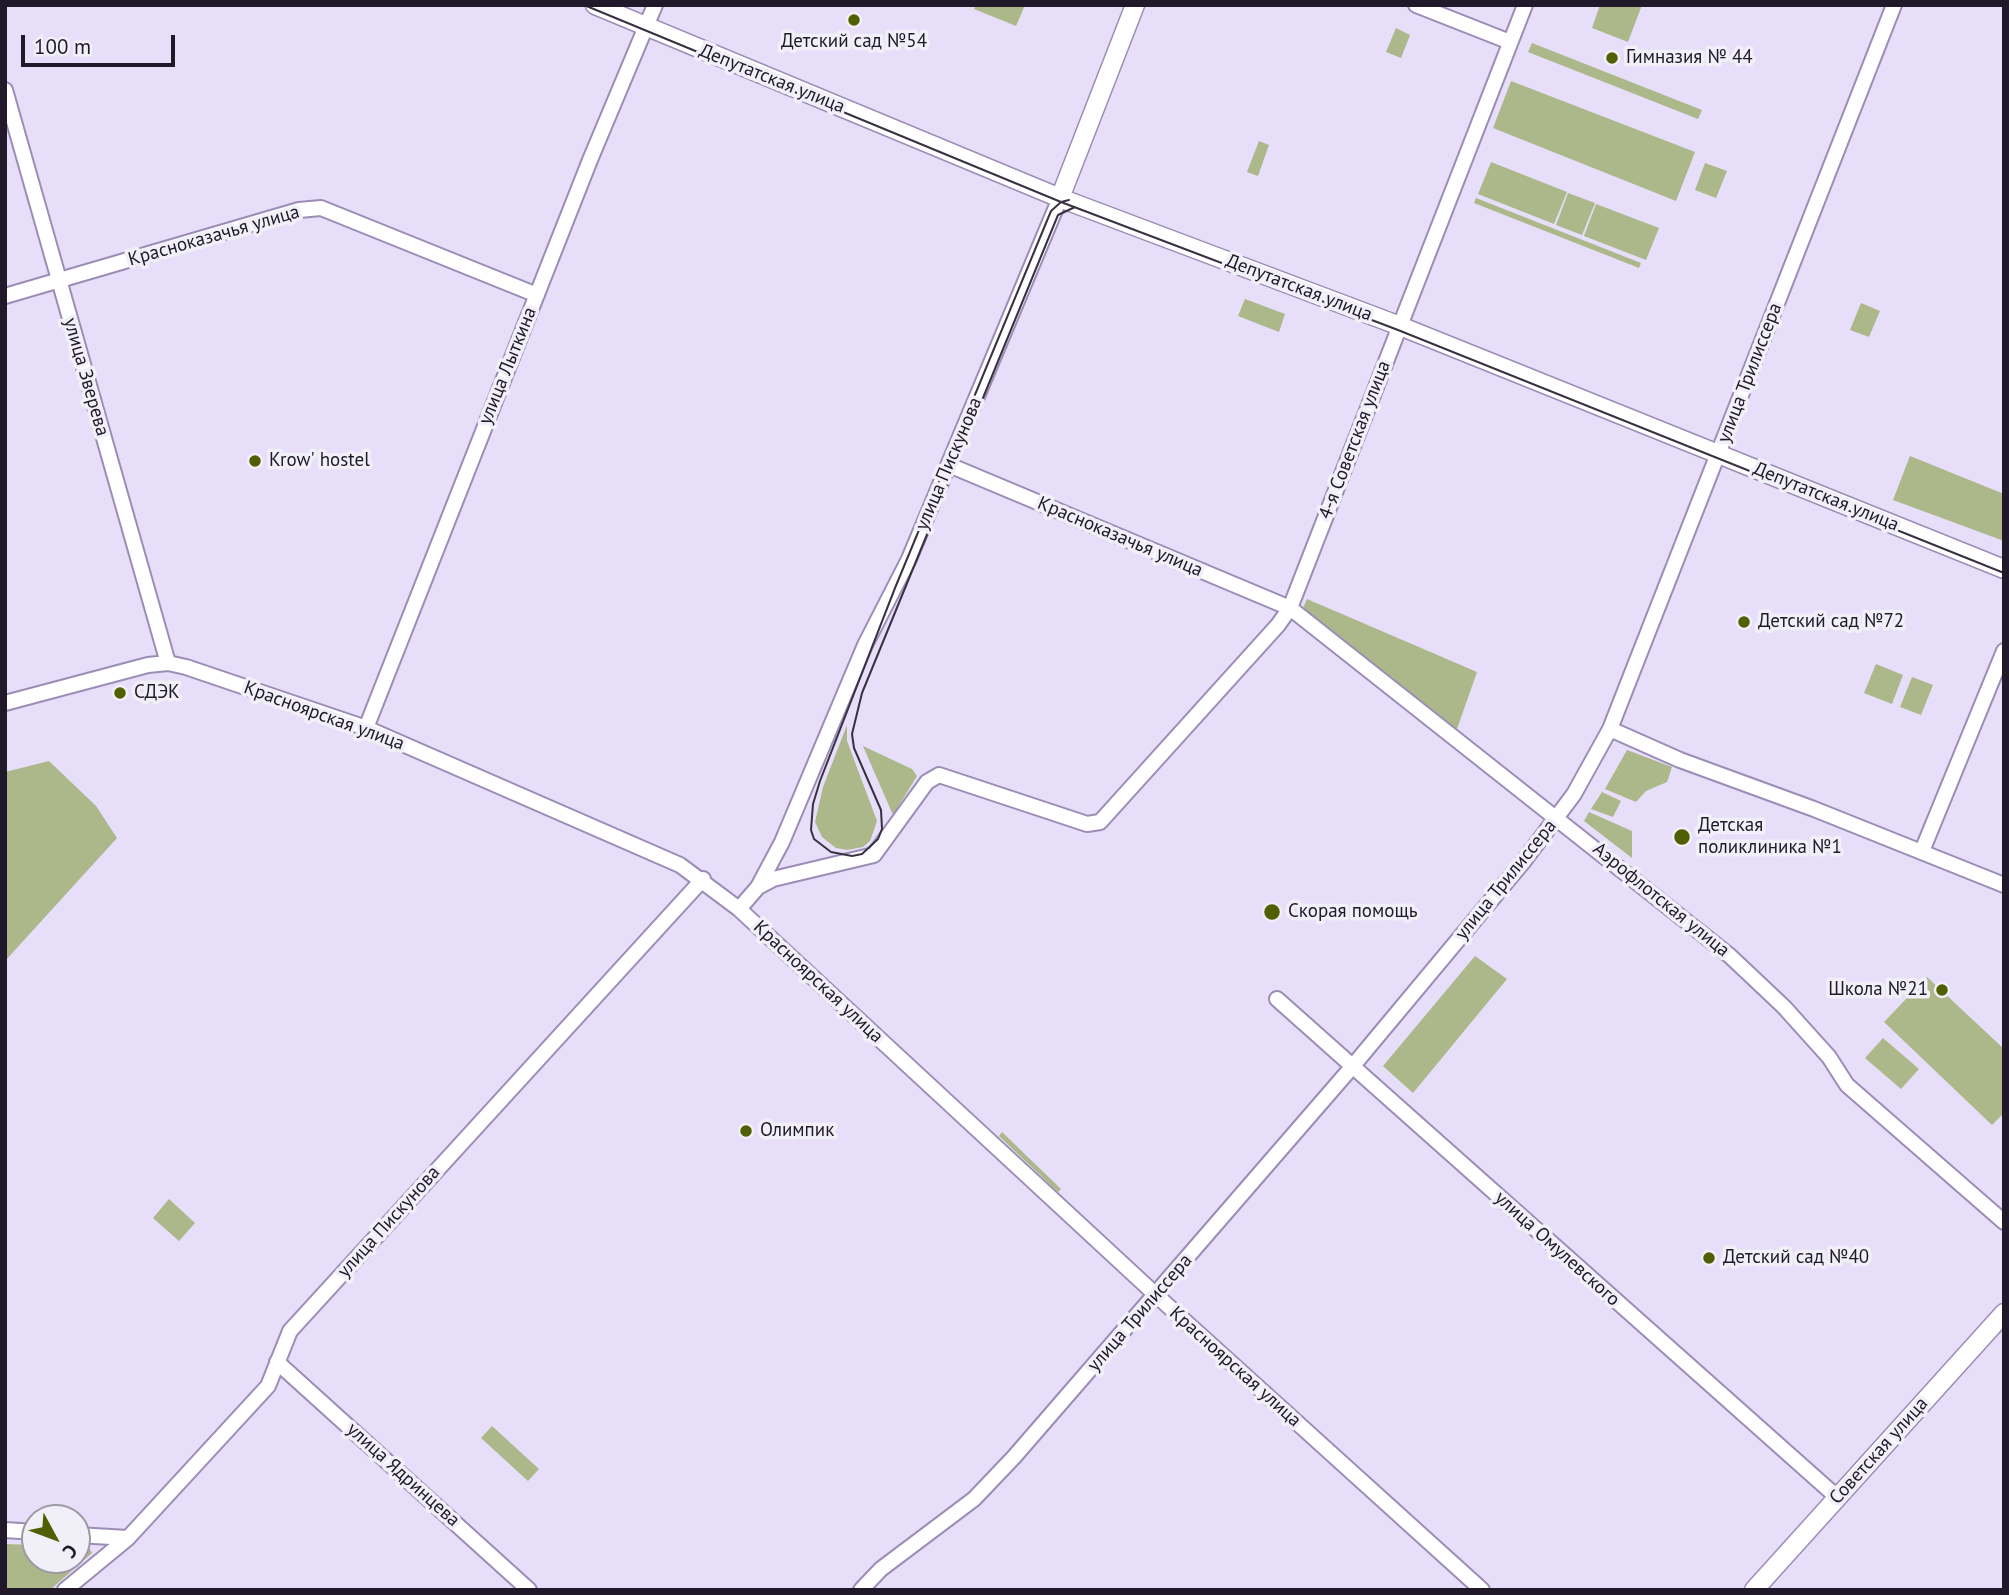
<!DOCTYPE html>
<html>
<head>
<meta charset="utf-8">
<style>
  body { margin:0 }
  #map { position:relative; width:2009px; height:1595px; overflow:hidden; background:#e7def9; font-family:"PT Sans",sans-serif }
  canvas { display:block }
  .frame { position:absolute; inset:0; border:7px solid #1f1929; pointer-events:none }
  .north { position:absolute; left:21px; top:1504px; width:70px; height:70px; box-sizing:border-box; background:#f1eff8; border:2px solid #9d99a5; border-radius:50%; rotate:131deg; font-size:19px; font-weight:700; line-height:28px; text-align:center; color:#1f1929 }
  .north::after { content:''; display:block; margin:auto; width:24px; height:32px; background:#505f01; clip-path:polygon(50% 0,100% 100%,50% 72%,0 100%) }
  .scale { position:absolute; left:21px; top:35px; width:154px; height:32px; box-sizing:border-box; border:4px solid #1f1929; border-top:0; padding-left:9px; font-size:21px; line-height:24px; white-space:nowrap; color:#1f1929; -webkit-text-stroke:5px #f1eff8; paint-order:stroke }
</style>
</head>
<body>
<div id="map">
<canvas width="2009" height="1595"></canvas>
<div class="frame"></div>
<div class="north">С</div>
<div class="scale">100 m</div>
</div>
<script>
const ctx = document.querySelector('canvas').getContext('2d');
ctx.lineJoin = 'round';
function fillPath(path, color) { ctx.fillStyle = color; ctx.fill(path, 'evenodd'); }
const shape = rows => new Path2D(rows.map(r => 'M' + r).join(''));
function trace(path, color, width, dash) { ctx.strokeStyle = color; ctx.lineWidth = width; ctx.lineCap = dash ? 'butt' : 'round'; ctx.setLineDash(dash || []); ctx.stroke(path); }
function label(font, color, halo, rows, align = 'center') {
  ctx.font = font + ' "PT Sans",sans-serif'; ctx.lineWidth = 7; ctx.setLineDash([]); ctx.textBaseline = 'middle'; ctx.strokeStyle = halo; ctx.fillStyle = color; for (const [text, x, y, turn = 0] of rows) {
    ctx.save(); ctx.translate(x, y); ctx.rotate((+turn || 0) * Math.PI / 180); ctx.textAlign = isNaN(turn) ? turn : align; if (halo) ctx.strokeText(text, 0, 0); ctx.fillText(text, 0, 0); ctx.restore();
  }
}
fillPath(shape([
  [976,5,1025,5,1016,26,974,9],
  [1600,5,1642,5,1628,42,1592,28],
  [1396,28,1410,35,1401,58,1386,52],
  [1532,43,1702,110,1698,119,1528,52],
  [1511,81,1695,152,1676,201,1493,128],
  [1259,141,1269,145,1258,176,1247,172],
  [1491,162,1567,192,1554,224,1478,194],
  [1705,163,1727,171,1716,198,1695,190],
  [1568,193,1595,203,1582,235,1556,225],
  [1476,198,1641,263,1639,268,1474,203],
  [1596,204,1659,228,1646,260,1584,236],
  [1245,299,1285,314,1279,332,1238,316],
  [1861,303,1880,311,1869,337,1850,330],
  [1910,456,2004,494,2004,541,1893,500],
  [1307,599,1477,672,1457,729,1302,610],
  [1876,664,1903,675,1892,704,1864,693],
  [1912,677,1933,685,1921,715,1900,707],
  [847,725,847,741,877,821,870,841,863,847,847,850,836,848,822,837,815,822,823,787],
  [863,746,912,769,917,776,893,815],
  [1627,750,1672,767,1667,782,1646,791,1636,802,1605,789],
  [49,761,96,806,117,838,5,961,5,772],
  [1602,792,1621,801,1613,817,1591,809],
  [1589,812,1632,831,1632,858,1584,821],
  [1475,956,1507,979,1413,1093,1383,1066],
  [1927,977,2004,1049,2004,1113,1992,1125,1884,1022],
  [1883,1038,1919,1069,1901,1089,1865,1058],
  [1002,1132,1061,1189,1058,1192,999,1136],
  [169,1199,195,1223,179,1241,153,1218],
  [492,1426,539,1469,528,1481,481,1438],
  [5,1544,35,1545,35,1560,77,1560,77,1546,89,1547,92,1553,50,1590,5,1590]
]), '#acb78a');
const minor = shape([
  [1416,5,1510,42],
  [5,90,168,663],
  [5,296,299,210,321,208,537,295],
  [949,465,1290,608,1730,956,1784,1007,1829,1057,1847,1085,2004,1222],
  [5,703,148,665,168,663,186,667,366,728,680,865,739,909,1156,1295,1482,1590],
  [366,728,590,160,655,5],
  [1610,729,1680,760,1814,809,2004,885],
  [1922,851,2004,651],
  [758,887,773,879,874,855,927,782,939,775,1087,824,1100,822,1278,625,1290,608,1525,5],
  [739,909,758,887,782,842,865,645,909,559,1060,198],
  [1277,999,1838,1498],
  [277,1362,529,1590],
  [5,1530,35,1532],
  [77,1535,128,1538],
  [65,1590,128,1538,268,1386,290,1331,703,879],
  [861,1590,881,1569,974,1499,1014,1457,1352,1067,1523,862,1574,794,1610,729,1894,5]
]);
const major = shape([
  [595,5,1060,198,1400,326,2004,569],
  [1060,198,1135,5],
  [1754,1590,2004,1313]
]);
trace(minor, '#9b8db7', 18);
trace(major, '#9b8db7', 21);
trace(minor, '#fff', 14);
trace(major, '#fff', 18);
trace(shape([
  [584,5,1061,202,1398,330,2004,573],
  [1069,200,1061,202,1051,211,895,588,820,781,813,804,811,830,814,839,831,852,852,856,862,854,878,839,882,829,881,810,854,748,852,734,862,693,1058,215,1075,207]
]), '#373142', 2);
for (const [x, y, r, color] of [
  [854,20,7,"#505f01"],
  [1612,58,7,"#505f01"],
  [255,461,7,"#505f01"],
  [1744,622,7,"#505f01"],
  [120,693,7,"#505f01"],
  [1682,837,9,"#505f01"],
  [1272,912,9,"#505f01"],
  [1942,990,7,"#505f01"],
  [746,1131,7,"#505f01"],
  [1709,1258,7,"#505f01"]
]) { const dot = new Path2D(); dot.arc(x, y, r, 0, 2 * Math.PI); ctx.fillStyle = color; ctx.fill(dot); trace(dot, '#f1eff8', 2.5); }
label('19px', '#1f1929', '#f1eff8', [
  ["Детский сад №54",854,42,"center"],
  ["Гимназия № 44",1626,58],
  ["Krow' hostel",269,461],
  ["Детский сад №72",1758,622],
  ["СДЭК",134,693],
  ["Детская",1698,826],
  ["поликлиника №1",1698,848],
  ["Скорая помощь",1288,912],
  ["Школа №21",1928,990,"right"],
  ["Олимпик",760,1131],
  ["Детский сад №40",1723,1258]
], 'left');
label('19px', '#1f1929', '#f1eff8', [
  ["Депутатская улица",772,79,22],
  ["Красноказачья улица",214,236,-16],
  ["Депутатская улица",1299,288,21],
  ["улица Лыткина",508,366,-68],
  ["улица Трилиссера",1750,373,-69],
  ["улица Зверева",86,377,74],
  ["4-я Советская улица",1355,440,-69],
  ["улица Пискунова",949,464,-67],
  ["Депутатская улица",1826,497,22],
  ["Красноказачья улица",1120,537,23],
  ["Красноярская улица",324,716,20],
  ["улица Трилиссера",1506,880,-51],
  ["Аэрофлотская улица",1661,900,39],
  ["Красноярская улица",818,982,43],
  ["улица Пискунова",389,1222,-48],
  ["улица Омулевского",1557,1249,42],
  ["улица Трилиссера",1140,1313,-49],
  ["Красноярская улица",1235,1367,42],
  ["Советская улица",1879,1451,-48],
  ["улица Ядринцева",403,1475,42]
]);
</script>
</body>
</html>
